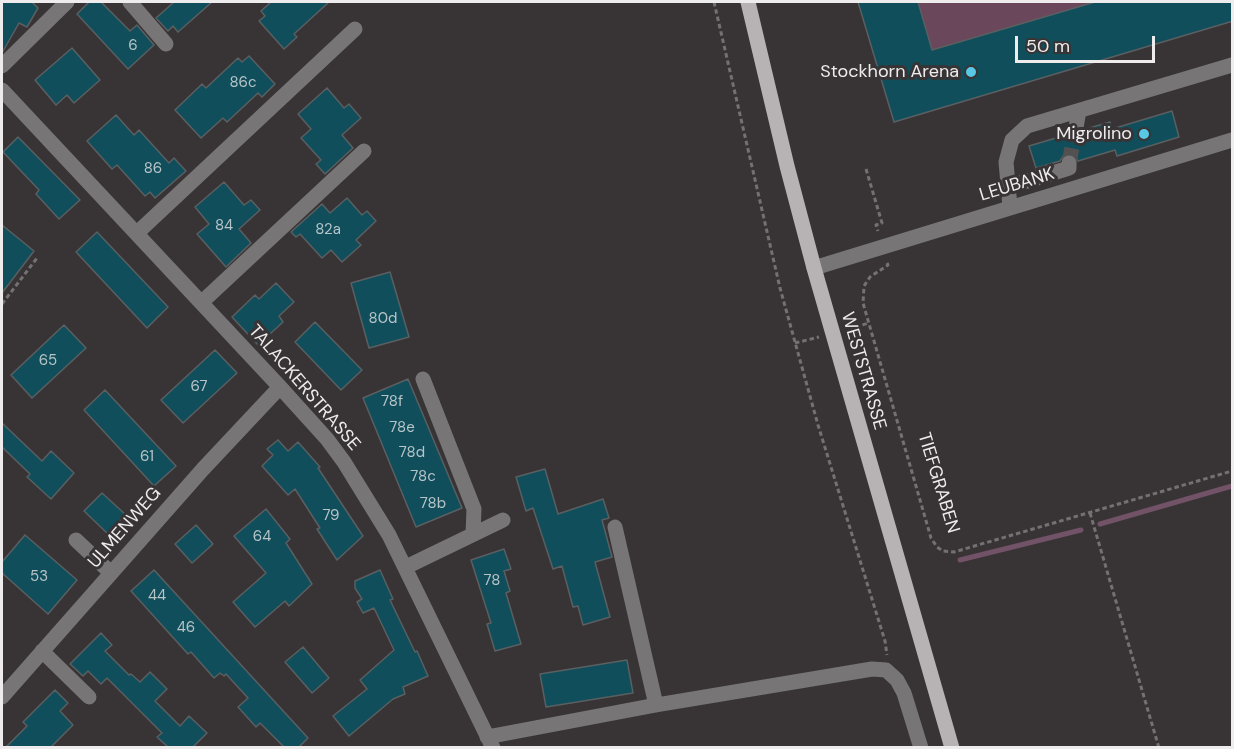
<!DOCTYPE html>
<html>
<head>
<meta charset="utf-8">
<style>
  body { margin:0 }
  #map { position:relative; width:1234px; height:749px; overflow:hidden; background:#383436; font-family:"DM Sans",sans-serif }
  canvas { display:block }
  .frame { position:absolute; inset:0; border:3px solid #efeced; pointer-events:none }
  .scale { position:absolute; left:1015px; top:36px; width:140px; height:27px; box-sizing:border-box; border:3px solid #efeced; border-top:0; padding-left:8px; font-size:18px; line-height:21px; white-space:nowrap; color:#efeced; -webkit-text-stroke:4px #383436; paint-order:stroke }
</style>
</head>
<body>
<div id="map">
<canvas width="1234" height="749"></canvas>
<div class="frame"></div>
<div class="scale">50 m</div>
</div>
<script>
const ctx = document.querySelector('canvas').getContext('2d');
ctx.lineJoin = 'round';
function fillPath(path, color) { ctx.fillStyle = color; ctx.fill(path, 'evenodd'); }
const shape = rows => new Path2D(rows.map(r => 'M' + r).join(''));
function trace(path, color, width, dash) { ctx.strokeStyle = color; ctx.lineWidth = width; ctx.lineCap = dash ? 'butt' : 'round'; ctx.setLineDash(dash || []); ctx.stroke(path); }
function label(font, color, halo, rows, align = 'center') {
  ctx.font = font + ' "DM Sans",sans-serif'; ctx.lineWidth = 6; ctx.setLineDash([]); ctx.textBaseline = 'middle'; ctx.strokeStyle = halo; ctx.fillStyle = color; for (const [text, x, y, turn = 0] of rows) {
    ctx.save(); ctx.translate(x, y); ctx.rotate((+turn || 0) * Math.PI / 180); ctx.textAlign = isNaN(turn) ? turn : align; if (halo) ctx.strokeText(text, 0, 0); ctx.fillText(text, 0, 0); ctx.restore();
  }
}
fillPath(shape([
  [858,2,1232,2,1232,21,894,122]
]), '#6b475c');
trace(shape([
  [1100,524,1232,486],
  [960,560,1081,530]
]), '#725267', 5);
const building = shape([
  [2,2,32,2,38,8,27,27,19,23,2,53,2,2],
  [89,2,101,2,130,31,137,25,154,45,128,69,77,14,89,2],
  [174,2,212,2,178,32,173,26,168,31,156,18,174,2],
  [271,2,329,2,294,34,297,37,284,49,259,21,265,16,261,11,271,2],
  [858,2,918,2,932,50,1095,2,1233,2,1233,21,894,122,858,2],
  [72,48,100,80,74,103,67,95,56,105,35,80,72,48],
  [249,56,275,84,262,97,258,93,227,122,223,118,201,138,175,110,202,84,206,88,238,58,242,62,249,56],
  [327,88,344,108,349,104,361,118,342,135,353,148,325,174,316,164,321,160,301,138,311,129,298,114,327,88],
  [1172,111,1179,137,1117,156,1115,150,1078,161,1074,155,1068,153,1064,155,1060,161,1036,168,1029,146,1066,135,1069,141,1078,142,1083,139,1086,129,1110,122,1112,129,1172,111],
  [116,115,134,135,139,130,169,163,174,158,186,171,155,198,150,192,145,196,117,165,112,169,87,141,116,115],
  [18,137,80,200,59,219,36,194,39,190,3,152,18,137],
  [224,182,244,205,251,200,260,210,239,229,251,243,226,267,197,234,209,224,195,207,224,182],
  [347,198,362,215,367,211,376,221,356,240,361,245,342,262,331,250,322,258,300,234,296,237,291,232,322,204,330,213,347,198],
  [2,225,34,251,2,293,2,225],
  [97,232,168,307,147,328,76,252,97,232],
  [390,272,409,337,369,348,351,283,390,272],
  [276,283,294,302,279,316,283,322,258,345,232,317,255,295,259,299,276,283],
  [315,322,362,370,341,390,295,342,315,322],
  [64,325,86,348,32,398,11,375,64,325],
  [215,350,237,373,183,423,161,400,215,350],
  [408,379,462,508,416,527,363,398,408,379],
  [105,390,176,466,154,486,84,410,105,390],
  [2,423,42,461,51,451,74,473,51,499,27,477,30,474,2,447,2,423],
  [278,440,288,451,298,442,320,467,318,468,363,536,337,560,317,529,320,528,295,489,288,495,262,466,273,455,267,449,278,440],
  [545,469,558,514,603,499,609,518,602,520,612,557,595,562,610,617,583,625,578,606,573,607,562,566,553,569,533,508,526,511,516,477,545,469],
  [102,493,126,515,108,534,84,511,102,493],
  [266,509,290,539,286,543,312,584,289,606,285,601,255,627,233,602,266,573,234,536,266,509],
  [196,525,213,544,192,563,175,544,196,525],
  [25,535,77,580,48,614,2,573,2,562,25,535],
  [504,549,511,569,504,571,510,591,506,593,521,644,495,651,487,624,491,623,471,560,504,549],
  [154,570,308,738,299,747,284,747,260,723,256,727,238,707,248,698,226,674,224,676,220,673,214,678,191,652,188,654,131,591,154,570],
  [380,570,393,599,390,600,415,652,417,651,428,676,403,687,405,694,393,699,349,736,333,716,367,689,360,680,394,650,374,608,363,613,357,602,362,599,355,588,355,581,380,570],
  [101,633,112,645,105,651,129,675,131,674,140,682,150,672,167,689,155,701,180,726,189,716,207,733,193,747,168,747,157,737,162,733,107,678,101,684,88,671,83,676,70,664,101,633],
  [303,647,329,678,312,693,285,662,303,647],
  [627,660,633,693,546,707,540,674,627,660],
  [55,690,68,703,60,711,73,725,51,747,6,747,27,726,23,722,55,690]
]);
fillPath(building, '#104e5b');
trace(building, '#5a5f61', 1.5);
trace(shape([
  [1069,163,1075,133]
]), '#535051', 15, [15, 8]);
trace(shape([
  [714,2,780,288,818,425,885,641,887,655],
  [866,169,882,223,876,225,878,231],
  [887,263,888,265,870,277,864,286,863,303,931,538,937,547,943,551,954,552,1232,471],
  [2,304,37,258],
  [848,329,869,323],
  [795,343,819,337],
  [1090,513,1159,748]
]), '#747172', 3, [4.5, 3]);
trace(shape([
  [130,2,166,44],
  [2,66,67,2],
  [2,90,280,387,327,439,344,462,389,535,493,748],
  [1075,133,1079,111],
  [1008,187,1069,168,1069,163],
  [1010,207,1006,162,1012,140,1027,126,1232,65],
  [137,233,355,29],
  [814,268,1232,140],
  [202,302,364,151],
  [423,379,474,509,473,534],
  [615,527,656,705],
  [76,540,111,573],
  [406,567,503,520],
  [42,651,89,697],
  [2,697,203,469,280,387],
  [487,737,656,705,872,669,886,670,897,680,904,693,921,748]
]), '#777576', 15);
trace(shape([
  [748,2,787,166,814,268,952,748]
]), '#b7b3b5', 15);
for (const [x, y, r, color] of [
  [971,72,6,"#58c8e4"],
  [1144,134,6,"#58c8e4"]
]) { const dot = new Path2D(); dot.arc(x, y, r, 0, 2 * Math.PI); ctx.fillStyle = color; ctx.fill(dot); trace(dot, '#383436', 2); }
label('15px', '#b7c4c8', null, [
  ["6",133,46],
  ["86c",243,83],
  ["86",153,169],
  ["84",224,226],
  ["82a",328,230],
  ["80d",383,319],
  ["65",48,361],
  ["67",199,387],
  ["78f",392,402],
  ["78e",402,428],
  ["78d",412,453],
  ["61",147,457],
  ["78c",423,477],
  ["78b",433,504],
  ["79",331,516],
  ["64",262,537],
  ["53",39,577],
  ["78",492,581],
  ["44",157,596],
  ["46",186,628]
]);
label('18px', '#efeced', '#383436', [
  ["Stockhorn Arena",959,72],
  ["Migrolino",1132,134]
], 'right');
label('18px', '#efeced', '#383436', [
  ["LEUBANK",1017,185,-17],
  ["WESTSTRASSE",863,371,74],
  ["TALACKERSTRASSE",304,388,49],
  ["TIEFGRABEN",938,483,73],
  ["ULMENWEG",125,528,-49]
]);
</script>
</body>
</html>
